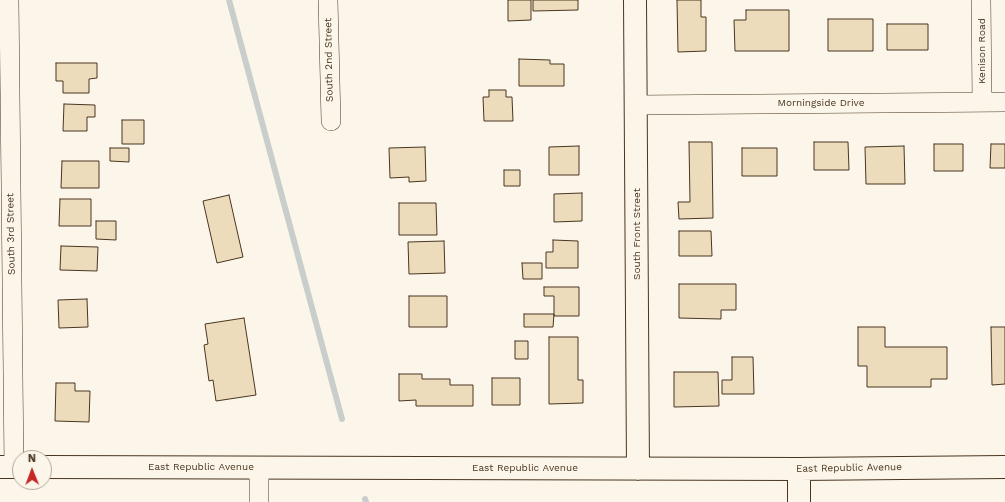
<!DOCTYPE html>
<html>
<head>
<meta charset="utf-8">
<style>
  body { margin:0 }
  #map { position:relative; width:1005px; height:502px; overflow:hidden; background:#fbf6e9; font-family:"Work Sans",sans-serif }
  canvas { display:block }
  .north { position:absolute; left:12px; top:450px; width:40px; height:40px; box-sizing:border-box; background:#fbf6e9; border:1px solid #b4a999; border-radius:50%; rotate:359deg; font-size:11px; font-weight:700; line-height:16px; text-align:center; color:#4a3520 }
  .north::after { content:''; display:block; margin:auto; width:14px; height:18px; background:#c62828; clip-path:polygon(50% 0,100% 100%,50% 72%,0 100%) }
</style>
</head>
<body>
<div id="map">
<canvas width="1005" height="502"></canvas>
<div class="north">N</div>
</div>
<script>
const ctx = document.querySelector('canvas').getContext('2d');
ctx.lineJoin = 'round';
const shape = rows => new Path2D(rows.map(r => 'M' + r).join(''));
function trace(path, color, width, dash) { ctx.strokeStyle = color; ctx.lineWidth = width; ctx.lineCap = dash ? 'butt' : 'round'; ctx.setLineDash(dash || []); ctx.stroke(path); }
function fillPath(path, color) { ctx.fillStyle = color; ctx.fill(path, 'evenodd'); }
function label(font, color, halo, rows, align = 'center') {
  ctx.font = font + ' "Work Sans",sans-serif'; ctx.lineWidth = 3; ctx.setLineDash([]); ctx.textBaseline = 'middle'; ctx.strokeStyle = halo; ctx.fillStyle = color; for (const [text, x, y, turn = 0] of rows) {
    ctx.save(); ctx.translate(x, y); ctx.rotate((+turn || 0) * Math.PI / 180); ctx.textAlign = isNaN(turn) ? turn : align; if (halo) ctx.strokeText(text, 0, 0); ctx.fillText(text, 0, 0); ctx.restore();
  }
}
trace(shape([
  [229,0,342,419],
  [365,499,366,502]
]), '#c9cecd', 6);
const building = shape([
  [508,0,531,0,531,20,508,21,508,0],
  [533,0,578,0,578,10,533,11,533,0],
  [677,0,701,0,701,17,706,17,706,51,678,52,677,0],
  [746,10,789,10,789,51,735,51,734,20,746,20,746,10],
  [828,19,873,19,873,51,828,51,828,19],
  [887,24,928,24,928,50,887,50,887,24],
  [519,59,550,60,550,64,564,64,564,86,519,86,519,59],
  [56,63,97,63,97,78,89,79,89,93,63,93,63,81,56,81,56,63],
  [489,90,506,90,506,97,512,97,513,121,484,121,483,97,489,97,489,90],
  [64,104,95,105,95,117,87,117,87,131,63,131,64,104],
  [122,120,144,120,144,144,122,144,122,120],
  [689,142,712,142,713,218,679,219,678,202,690,202,689,142],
  [814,142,848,142,849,170,814,170,814,142],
  [934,144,963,144,963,171,934,171,934,144],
  [991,144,1005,144,1005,168,990,168,991,144],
  [579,146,579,175,549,175,549,147,579,146],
  [904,146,905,184,866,184,865,147,904,146],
  [425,147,426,181,409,182,409,177,390,178,389,148,425,147],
  [110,148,129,148,129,162,110,161,110,148],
  [742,148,777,148,777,176,742,176,742,148],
  [62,161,99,161,99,188,61,188,62,161],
  [504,170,520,170,520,186,504,186,504,170],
  [582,193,582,221,554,222,554,194,582,193],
  [229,195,243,257,217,263,203,201,229,195],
  [60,199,91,199,91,226,59,226,60,199],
  [399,203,436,203,437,235,399,235,399,203],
  [96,221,116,221,116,240,96,239,96,221],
  [679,231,711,231,712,256,679,256,679,231],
  [553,240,578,241,578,268,546,268,546,252,553,252,553,240],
  [444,241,445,273,409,274,408,242,444,241],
  [61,246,98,247,97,271,60,270,61,246],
  [522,263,542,263,542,279,523,279,522,263],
  [679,284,736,284,736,310,721,310,721,319,679,318,679,284],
  [544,287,579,287,579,316,554,316,554,296,544,296,544,287],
  [409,296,447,296,447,327,409,327,409,296],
  [87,299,88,327,59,328,58,300,87,299],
  [524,314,554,314,553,327,524,327,524,314],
  [244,318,256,395,216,401,213,380,209,381,204,345,208,344,205,324,244,318],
  [858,327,885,327,885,347,947,347,947,379,931,379,931,387,867,387,867,366,858,366,858,327],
  [991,327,1005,327,1005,384,992,385,991,327],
  [549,337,578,337,578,380,583,380,583,403,549,404,549,337],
  [515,341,528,341,528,359,515,359,515,341],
  [732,357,753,357,754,394,722,394,722,380,732,380,732,357],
  [674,372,718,372,719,406,674,407,674,372],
  [399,374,422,374,422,379,450,379,450,385,473,385,473,406,416,406,416,400,399,401,399,374],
  [492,378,520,378,520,405,492,405,492,378],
  [56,383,75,383,75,391,90,391,89,422,55,421,56,383]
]);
fillPath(building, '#ecdcbc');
trace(building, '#4a3520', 1);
const minor = shape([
  [9,0,14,467],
  [328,0,331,121],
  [981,0,982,102],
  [636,105,1005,102],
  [259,502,259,468]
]);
const tertiary = shape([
  [635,0,638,469],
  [0,467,20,467],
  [44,467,799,469,1005,467],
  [799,469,799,502]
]);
trace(minor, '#4a3520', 20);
trace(tertiary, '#4a3520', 24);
trace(minor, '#fbf6e9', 19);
trace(tertiary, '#fbf6e9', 22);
label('10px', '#4a3520', '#fbf6e9', [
  ["Kenison Road",982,51,-90],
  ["South 2nd Street",329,60,-91],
  ["Morningside Drive",821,103],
  ["South 3rd Street",11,234,-91],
  ["South Front Street",637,234,-90],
  ["East Republic Avenue",201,467],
  ["East Republic Avenue",525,468],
  ["East Republic Avenue",849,468,-1]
]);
</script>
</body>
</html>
